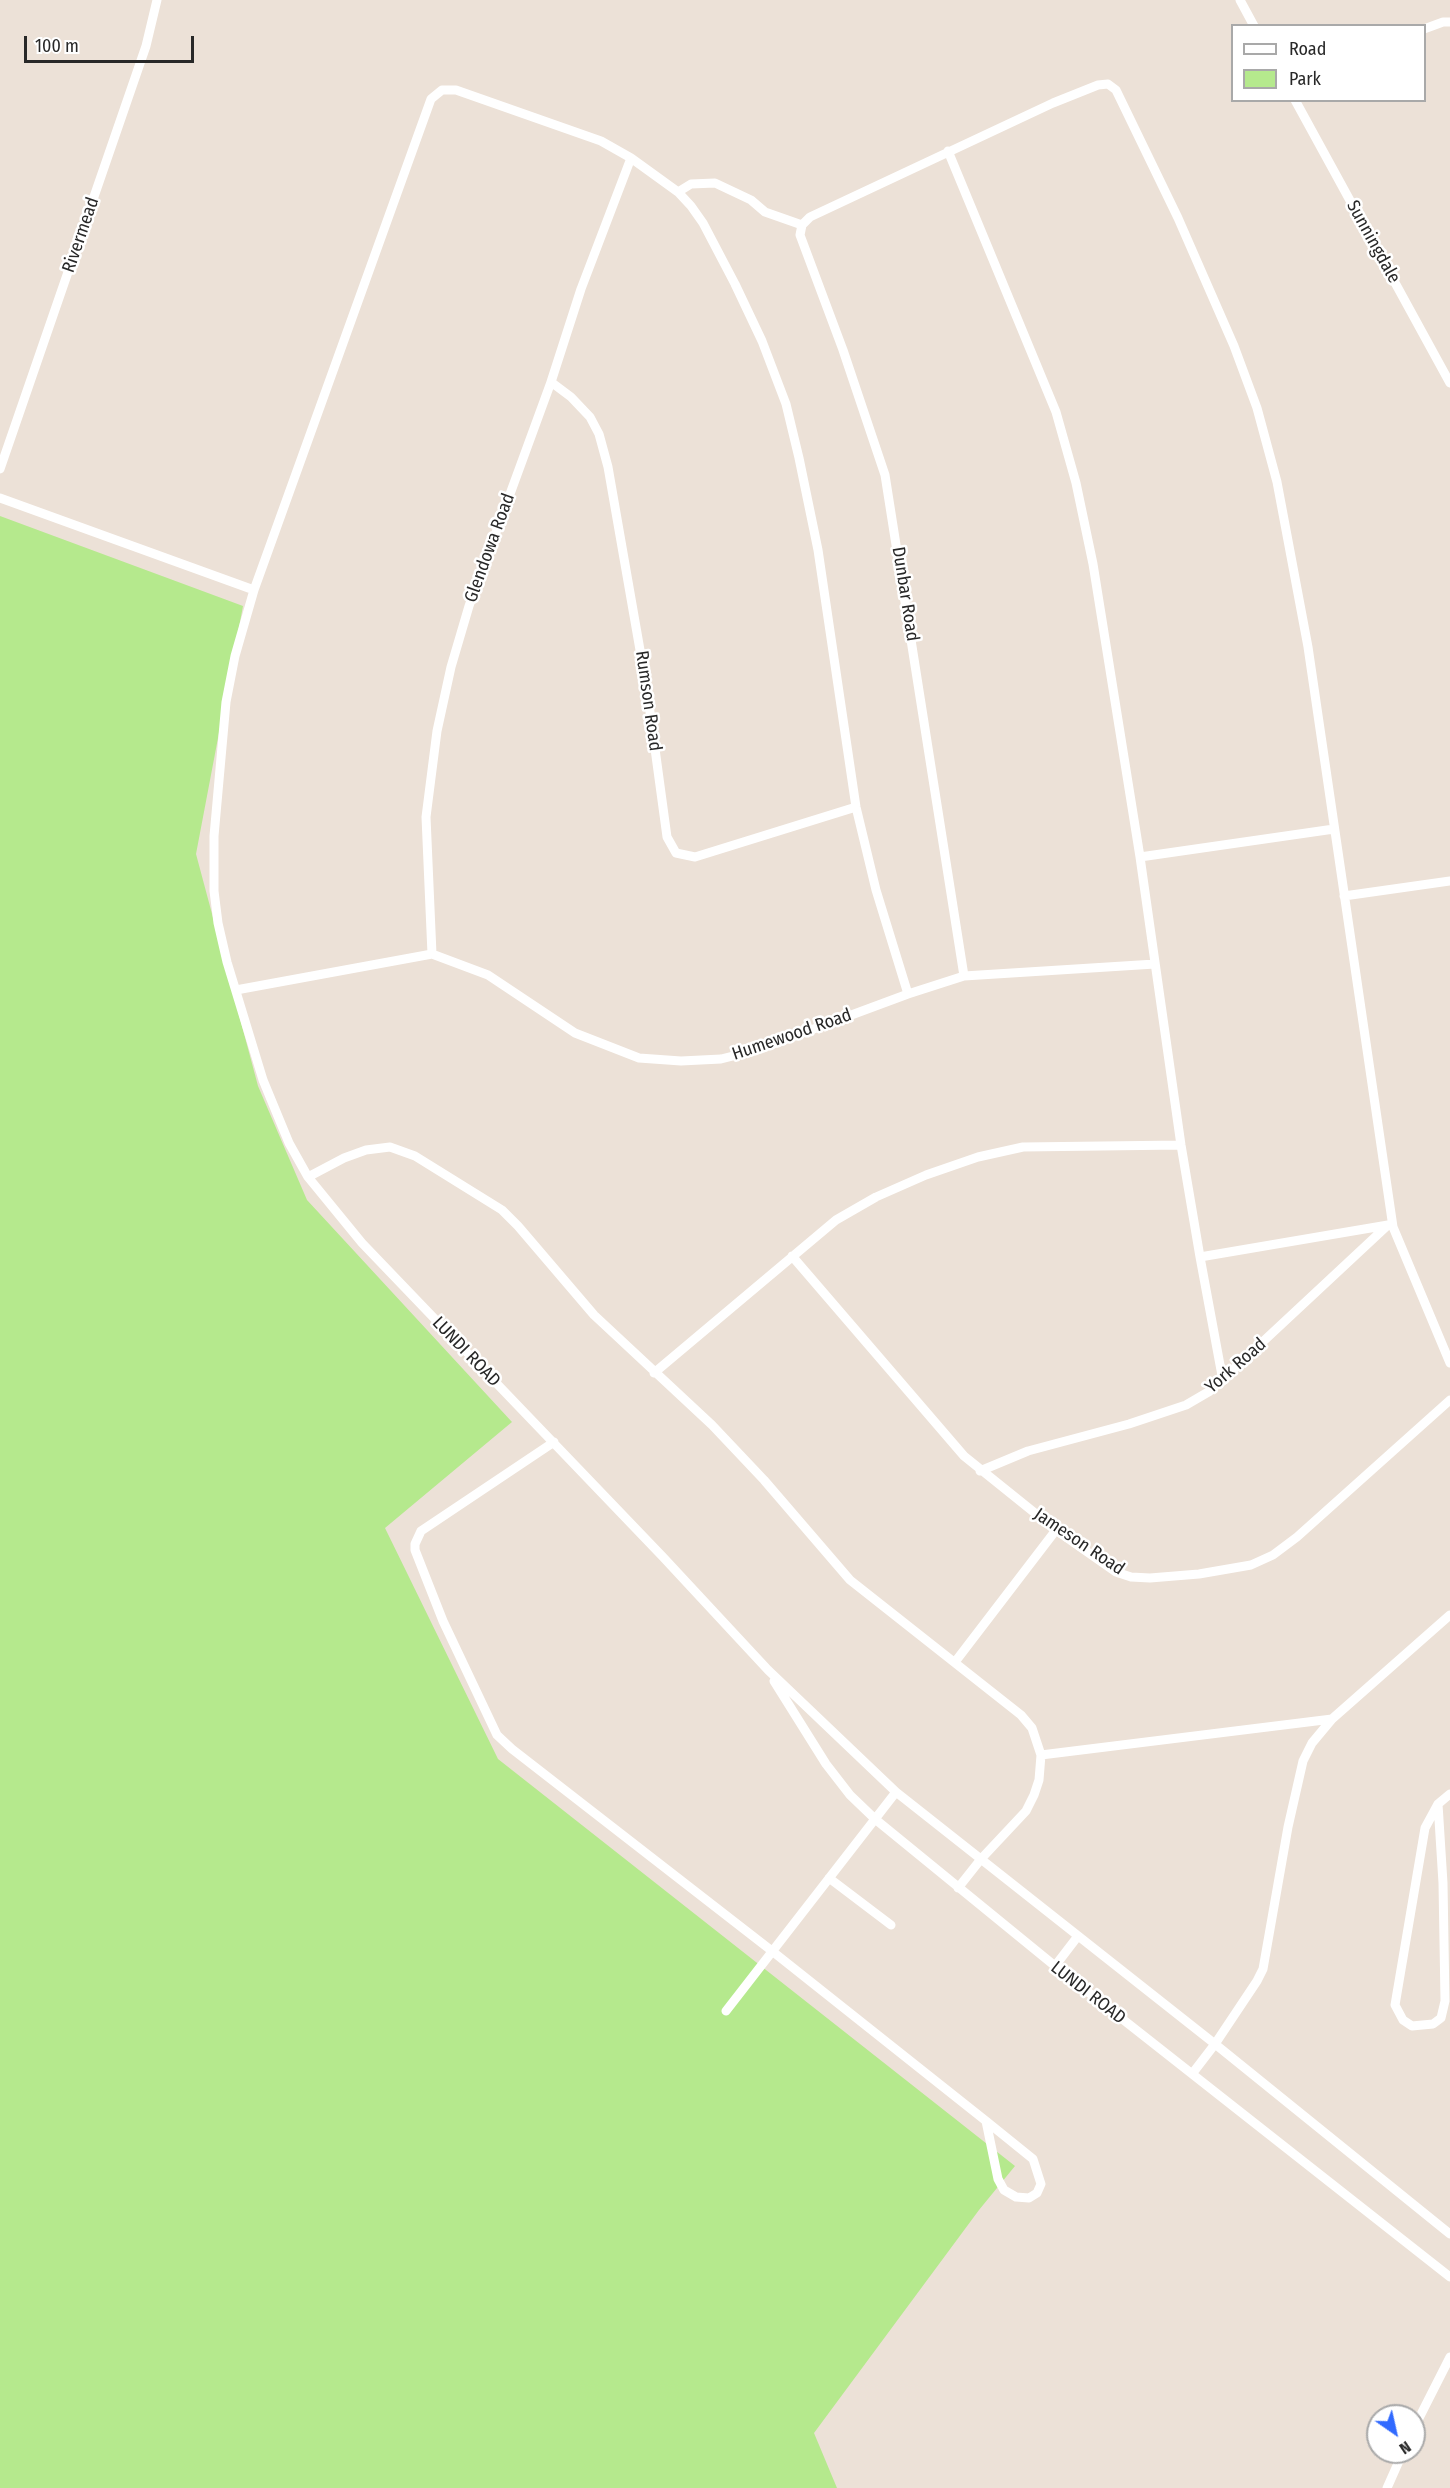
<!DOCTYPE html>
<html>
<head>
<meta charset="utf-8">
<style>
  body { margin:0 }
  #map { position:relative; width:1450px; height:2488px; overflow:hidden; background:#ece1d7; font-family:"Fira Sans Condensed",sans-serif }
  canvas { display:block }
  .legend { position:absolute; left:1231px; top:24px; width:195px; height:78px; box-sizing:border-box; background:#fff; border:2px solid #a9a9a9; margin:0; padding:8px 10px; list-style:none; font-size:18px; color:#282828 }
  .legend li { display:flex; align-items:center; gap:12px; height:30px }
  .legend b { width:30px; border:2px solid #a9a9a9 }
  .north { position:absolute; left:1366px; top:2404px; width:60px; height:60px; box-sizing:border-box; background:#fff; border:2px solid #a9a9a9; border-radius:50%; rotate:146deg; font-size:16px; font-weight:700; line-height:24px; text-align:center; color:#282828 }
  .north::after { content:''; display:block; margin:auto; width:21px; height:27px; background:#316aff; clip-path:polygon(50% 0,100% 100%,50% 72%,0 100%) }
  .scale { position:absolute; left:24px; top:36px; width:170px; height:27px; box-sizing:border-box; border:3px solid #282828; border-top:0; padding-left:8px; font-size:18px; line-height:21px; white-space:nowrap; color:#282828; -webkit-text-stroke:4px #fff; paint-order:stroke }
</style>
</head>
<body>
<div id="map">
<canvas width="1450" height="2488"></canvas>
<ul class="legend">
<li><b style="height:8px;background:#fff"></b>Road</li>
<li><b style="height:16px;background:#b5e98d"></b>Park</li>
</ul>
<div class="north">N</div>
<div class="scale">100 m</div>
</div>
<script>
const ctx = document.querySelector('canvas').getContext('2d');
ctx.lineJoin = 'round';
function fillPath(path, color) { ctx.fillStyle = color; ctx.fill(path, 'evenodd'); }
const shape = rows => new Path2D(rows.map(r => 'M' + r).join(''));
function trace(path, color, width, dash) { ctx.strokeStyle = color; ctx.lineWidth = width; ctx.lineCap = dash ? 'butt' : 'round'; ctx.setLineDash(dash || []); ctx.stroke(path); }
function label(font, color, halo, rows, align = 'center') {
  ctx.font = font + ' "Fira Sans Condensed",sans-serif'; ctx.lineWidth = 5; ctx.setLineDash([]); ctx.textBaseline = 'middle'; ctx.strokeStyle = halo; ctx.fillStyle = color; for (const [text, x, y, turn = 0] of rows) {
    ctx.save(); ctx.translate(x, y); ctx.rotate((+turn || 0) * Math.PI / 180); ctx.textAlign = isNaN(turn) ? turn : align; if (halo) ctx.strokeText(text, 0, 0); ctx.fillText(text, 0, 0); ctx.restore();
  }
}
fillPath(shape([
  [0,516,243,606,196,854,258,1086,307,1200,512,1422,385,1528,498,1759,1015,2166,979,2210,814,2433,837,2488,0,2488]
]), '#b5e98d');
trace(shape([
  [1240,0,1254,26],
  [1424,29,1443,22,1450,22],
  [1295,100,1450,383],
  [948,151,1056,412,1076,483,1093,564,1140,857,1181,1145,1200,1257],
  [678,192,691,184,715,183,751,200,765,212,802,225],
  [802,225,810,217,1053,103,1098,85,1108,84,1116,90,1178,218,1234,346,1257,408,1277,482,1308,647,1393,1227,1450,1363],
  [802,225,800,235,843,350,885,475,964,976],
  [551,382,571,397,590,417,599,434,608,467,647,690,667,837,676,853,695,857,856,807],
  [0,469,146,46,157,0],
  [0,498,254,590],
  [1140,857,1334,829],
  [1344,896,1450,881],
  [432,954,426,817,437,731,451,667,469,606,551,382,581,289,631,158],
  [236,990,432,954,488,975,575,1033,639,1058,681,1061,721,1059,757,1050,908,994,964,976,1155,964],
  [908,994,876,890,856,807,818,550,799,458,786,404,762,341,735,284,703,223,691,206,678,192,631,158,601,141,456,90,442,90,431,99,254,590,235,656,226,702,214,836,214,891,218,923,227,962,263,1080,289,1143,308,1177,362,1243,663,1557,768,1670,896,1792,1215,2044,1450,2234],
  [308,1177,344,1158,366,1150,390,1147,415,1156,502,1210,518,1226,594,1315,712,1425,764,1480,850,1580,1021,1715,1032,1728,1041,1755],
  [792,1256,964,1456,1056,1530,1116,1572,1131,1577,1150,1578,1199,1574,1251,1565,1273,1555,1297,1537,1450,1400],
  [654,1373,836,1220,876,1197,926,1175,978,1157,1023,1147,1181,1145],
  [1223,1381,1200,1257,1388,1225],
  [554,1442,421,1531,415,1544,415,1550,443,1621,497,1735,512,1749,772,1951,986,2121,1033,2159,1041,2184,1037,2193,1029,2198,1016,2197,1004,2190,998,2179,986,2121],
  [980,1471,1028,1451,1129,1424,1186,1405,1210,1391,1388,1225],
  [955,1662,1056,1530],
  [774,1681,826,1764,850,1795,875,1819,1055,1966,1450,2277],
  [1438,1804,1443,1883,1445,2001,1441,2018,1433,2024,1412,2026,1403,2020,1395,2005,1425,1828,1438,1804,1450,1794],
  [829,1878,891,1925],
  [958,1888,981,1859,1026,1811,1034,1795,1039,1780,1041,1755,1332,1719],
  [1055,1966,1078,1936],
  [726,2011,896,1792],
  [1192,2074,1215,2044,1257,1981,1263,1969,1288,1827,1303,1761,1312,1743,1332,1719,1450,1615],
  [1414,2428,1450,2357],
  [1387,2488,1403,2452]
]), '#fff', 9);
label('18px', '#282828', '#fff', [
  ["Rivermead",81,235,-71],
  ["Sunningdale",1373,242,61],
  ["Glendowa Road",490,548,-70],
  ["Dunbar Road",905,594,81],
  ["Rumson Road",648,701,82],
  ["Humewood Road",792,1035,-19],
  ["LUNDI ROAD",466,1352,46],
  ["York Road",1236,1366,-41],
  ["Jameson Road",1079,1542,34],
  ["LUNDI ROAD",1088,1993,38]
]);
</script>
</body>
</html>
